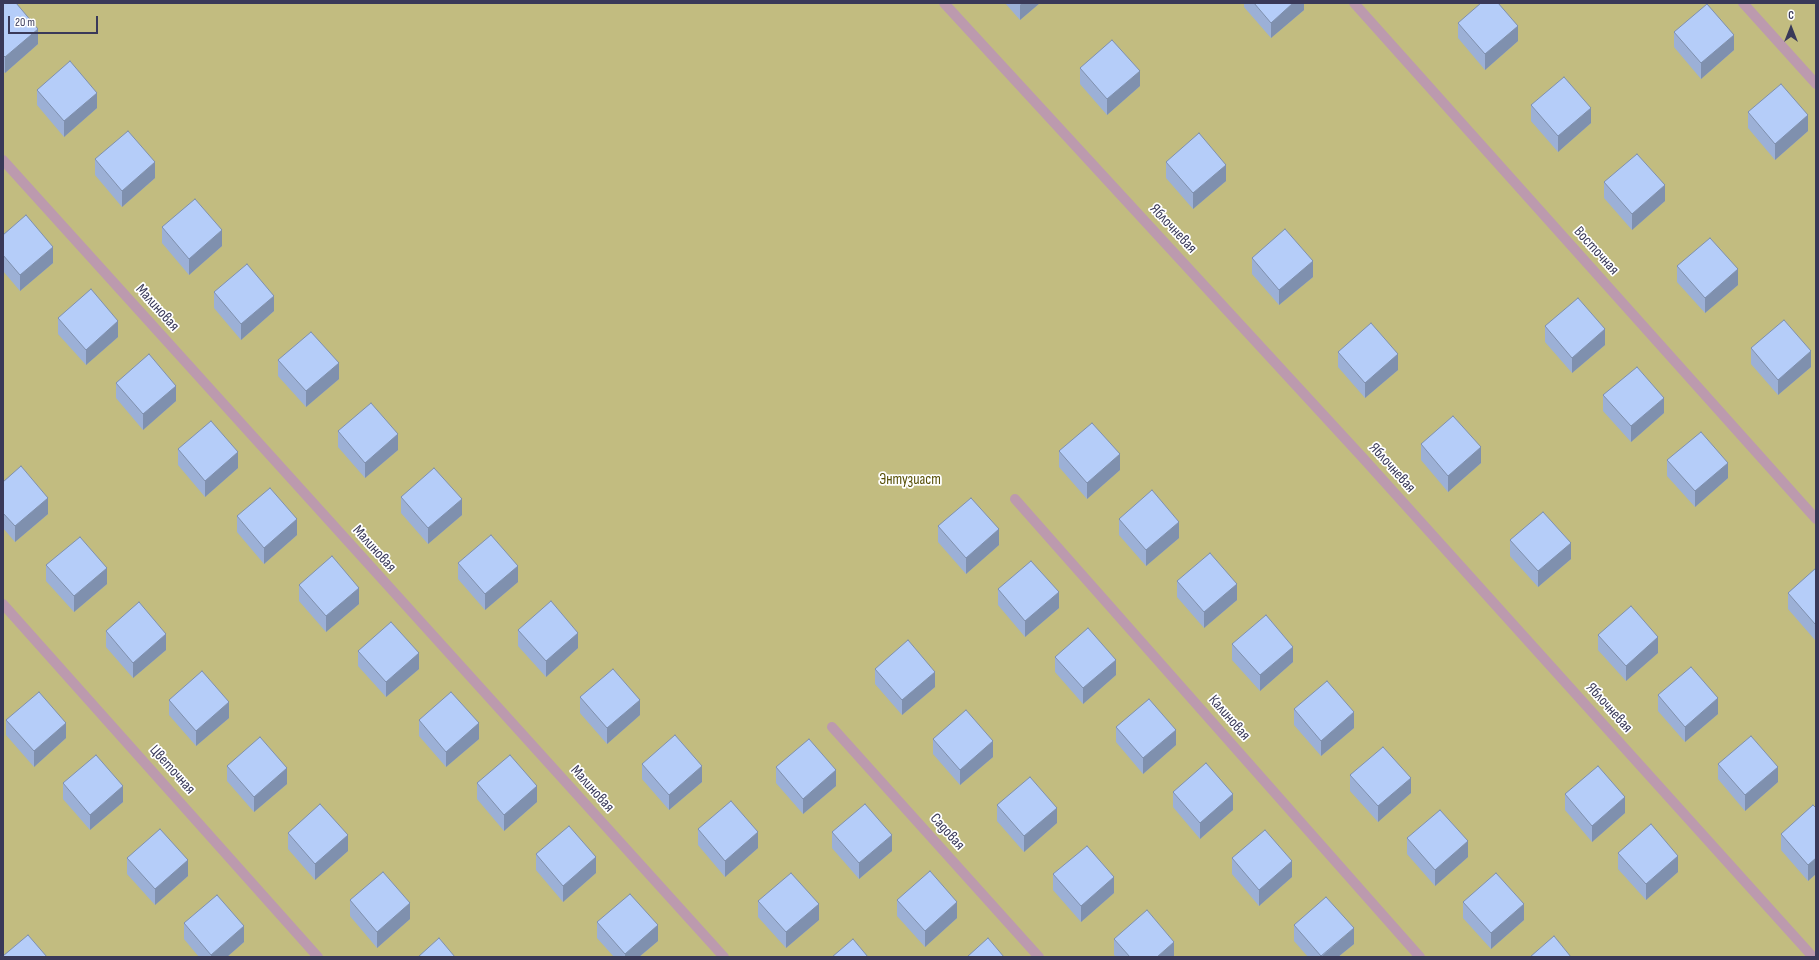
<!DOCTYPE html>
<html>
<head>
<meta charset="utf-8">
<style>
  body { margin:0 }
  #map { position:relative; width:1819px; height:960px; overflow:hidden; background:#dddfff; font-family:"Sofia Sans Condensed",sans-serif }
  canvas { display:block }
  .frame { position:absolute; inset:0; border:4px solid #393959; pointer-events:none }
  .north { position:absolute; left:1771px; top:8px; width:40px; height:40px; -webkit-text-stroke:3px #fff; paint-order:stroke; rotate:0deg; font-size:11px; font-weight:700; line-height:16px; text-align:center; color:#393959 }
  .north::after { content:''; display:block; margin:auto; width:14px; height:18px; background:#393959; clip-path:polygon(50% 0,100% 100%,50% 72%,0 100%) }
  .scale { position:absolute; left:8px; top:16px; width:90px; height:18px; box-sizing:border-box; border:2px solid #393959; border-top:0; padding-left:5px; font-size:12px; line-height:14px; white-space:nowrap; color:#393959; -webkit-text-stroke:3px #fff; paint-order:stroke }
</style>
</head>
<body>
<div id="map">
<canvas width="1819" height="960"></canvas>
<div class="frame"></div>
<div class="north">С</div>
<div class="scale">20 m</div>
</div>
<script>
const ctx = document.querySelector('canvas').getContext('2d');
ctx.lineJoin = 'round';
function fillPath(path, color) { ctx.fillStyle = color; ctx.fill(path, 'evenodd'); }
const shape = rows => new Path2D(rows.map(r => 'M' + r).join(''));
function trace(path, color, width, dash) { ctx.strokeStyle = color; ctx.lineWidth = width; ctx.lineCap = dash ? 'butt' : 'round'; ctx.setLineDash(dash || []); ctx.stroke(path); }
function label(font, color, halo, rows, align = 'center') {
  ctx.font = font + ' "Sofia Sans Condensed",sans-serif'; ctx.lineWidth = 3.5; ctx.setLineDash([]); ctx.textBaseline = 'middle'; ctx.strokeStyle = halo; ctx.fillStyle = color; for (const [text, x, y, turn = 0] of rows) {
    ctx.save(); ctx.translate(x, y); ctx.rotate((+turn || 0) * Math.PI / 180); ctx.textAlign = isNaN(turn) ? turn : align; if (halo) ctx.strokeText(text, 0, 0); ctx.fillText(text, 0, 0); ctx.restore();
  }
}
fillPath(shape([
  [3,3,1816,3,1816,957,3,957]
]), '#c2bc80');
trace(shape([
  [944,3,1363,458,1813,957],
  [1354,3,1816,519],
  [1743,3,1816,84],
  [3,160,724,957],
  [1015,499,1420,957],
  [3,604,318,957],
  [832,727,1039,957]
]), '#bc9aae', 10);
fillPath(shape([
  [1005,3,1040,3,1020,20],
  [1244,3,1304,3,1304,10,1271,38,1244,7],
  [3,4,38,44,5,73,3,71],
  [1458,23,1518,41,1485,70,1458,38],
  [1674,32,1734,50,1701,79,1674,47],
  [1080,68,1140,86,1107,115,1080,84],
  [37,90,97,108,64,137,37,105],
  [1531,105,1591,123,1558,152,1531,121],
  [1748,112,1808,131,1775,160,1748,128],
  [95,159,155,178,122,207,95,175],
  [1166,162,1226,181,1193,209,1166,178],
  [1604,182,1665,201,1632,230,1604,198],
  [162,227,222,246,189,275,162,243],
  [3,235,53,263,20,291,3,271],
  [1252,258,1313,277,1279,305,1252,274],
  [1677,266,1738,285,1705,313,1677,282],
  [214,292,274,311,241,340,214,308],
  [58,318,118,337,86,365,58,334],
  [1545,326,1605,345,1572,373,1545,342],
  [1751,348,1811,367,1778,395,1751,364],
  [1338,352,1398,370,1365,398,1338,367],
  [278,360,339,379,306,407,278,376],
  [116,383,176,401,143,430,116,398],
  [1603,395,1664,413,1631,442,1603,411],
  [338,431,398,450,365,478,338,447],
  [1421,444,1481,463,1448,492,1421,460],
  [178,449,238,468,205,497,178,465],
  [1059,451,1120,470,1087,499,1059,467],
  [1667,460,1728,478,1695,507,1667,476],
  [3,482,48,514,15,542,3,528],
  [401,497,462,515,428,544,401,513],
  [237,516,297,535,264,564,237,532],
  [1119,519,1179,538,1146,566,1119,535],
  [938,526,999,545,966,574,938,542],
  [1510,540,1571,559,1538,587,1510,556],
  [458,563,518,582,485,610,458,579],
  [46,565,107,584,74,612,46,581],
  [1816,568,1816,639,1815,640,1788,609,1788,593],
  [1177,581,1237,600,1204,628,1177,597],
  [299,585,359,604,326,632,299,601],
  [998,589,1059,608,1025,637,998,605],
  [518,630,578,648,546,677,518,646],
  [106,631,166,650,133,678,106,647],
  [1598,635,1658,653,1626,681,1598,650],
  [1232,644,1293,662,1260,691,1232,660],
  [358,651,419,669,386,697,358,666],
  [1055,657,1116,675,1083,704,1055,672],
  [875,669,935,687,902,715,875,684],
  [1658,695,1718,714,1685,742,1658,711],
  [580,697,640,715,607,744,580,713],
  [169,700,229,718,196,746,169,715],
  [1294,709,1354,728,1321,756,1294,725],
  [6,720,66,738,34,767,6,735],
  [419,720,479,739,446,767,419,736],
  [1116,727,1176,745,1143,774,1116,742],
  [933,739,993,757,960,785,933,754],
  [642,764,702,782,669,810,642,779],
  [1718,764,1778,782,1745,811,1718,779],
  [227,766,287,784,254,812,227,781],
  [776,767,836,786,803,814,776,783],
  [1350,775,1411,793,1378,822,1350,791],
  [63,783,123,802,90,830,63,799],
  [477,783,537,802,504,831,477,799],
  [1173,792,1233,810,1200,839,1173,807],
  [1565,794,1625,813,1592,842,1565,810],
  [997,805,1057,823,1024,852,997,821],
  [1816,808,1816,874,1808,881,1781,850,1781,834],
  [698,829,758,848,725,877,698,845],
  [832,832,892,851,859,879,832,848],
  [288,833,348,851,315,880,288,849],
  [1407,838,1468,857,1435,886,1407,854],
  [1618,853,1678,872,1646,900,1618,869],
  [536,854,596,873,563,902,536,870],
  [127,858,188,876,155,905,127,874],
  [1232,858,1292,877,1259,906,1232,874],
  [1053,874,1114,893,1081,922,1053,890],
  [350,900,410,919,377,948,350,916],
  [897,900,957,918,925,947,897,916],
  [758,901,819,920,786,948,758,917],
  [1463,902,1524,920,1491,949,1463,918],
  [597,922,658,941,639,957,614,957,597,938],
  [184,923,244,942,227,957,199,957,184,939],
  [1294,925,1354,944,1338,957,1308,957,1294,941],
  [1114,939,1174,957,1116,957,1114,955]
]), '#9cb0d6');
fillPath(shape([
  [1022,3,1040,3,1020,20,1020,5],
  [1293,3,1304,3,1304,10,1271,38,1271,23],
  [1518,26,1518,41,1485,70,1485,54],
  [38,29,38,44,5,73,5,57],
  [1734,35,1734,50,1701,79,1701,63],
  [1140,71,1140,86,1107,115,1107,99],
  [97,93,97,108,64,137,64,121],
  [1591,108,1591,123,1558,152,1558,136],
  [1808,115,1808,131,1775,160,1775,144],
  [155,162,155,178,122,207,122,191],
  [1226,165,1226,181,1193,209,1193,193],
  [1665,185,1665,201,1632,230,1632,214],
  [222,230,222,246,189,275,189,259],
  [53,247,53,263,20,291,20,275],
  [1313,261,1313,277,1279,305,1279,290],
  [1738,269,1738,285,1705,313,1705,298],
  [274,296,274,311,241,340,241,324],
  [118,321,118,337,86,365,86,350],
  [1605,329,1605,345,1572,373,1572,358],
  [1811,351,1811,367,1778,395,1778,380],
  [1398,354,1398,370,1365,398,1365,383],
  [339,363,339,379,306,407,306,391],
  [176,386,176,401,143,430,143,414],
  [1664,398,1664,413,1631,442,1631,426],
  [398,434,398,450,365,478,365,463],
  [1481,447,1481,463,1448,492,1448,476],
  [238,452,238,468,205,497,205,481],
  [1120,454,1120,470,1087,499,1087,483],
  [1728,463,1728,478,1695,507,1695,491],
  [48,498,48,514,15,542,15,526],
  [462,499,462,515,428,544,428,528],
  [297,519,297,535,264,564,264,548],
  [1179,522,1179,538,1146,566,1146,550],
  [999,529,999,545,966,574,966,558],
  [1571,543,1571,559,1538,587,1538,571],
  [518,566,518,582,485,610,485,594],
  [107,568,107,584,74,612,74,596],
  [1237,584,1237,600,1204,628,1204,612],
  [359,588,359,604,326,632,326,616],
  [1059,592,1059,608,1025,637,1025,621],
  [1816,623,1816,639,1815,640,1815,624],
  [578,633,578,648,546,677,546,661],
  [166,634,166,650,133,678,133,663],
  [1658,637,1658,653,1626,681,1626,666],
  [1293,647,1293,662,1260,691,1260,675],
  [419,653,419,669,386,697,386,682],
  [4,655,4,671,3,672,3,656],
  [1116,660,1116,675,1083,704,1083,688],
  [935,672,935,687,902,715,902,700],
  [1718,698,1718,714,1685,742,1685,727],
  [640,700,640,715,607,744,607,728],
  [229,702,229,718,196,746,196,731],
  [1354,712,1354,728,1321,756,1321,741],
  [66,723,66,738,34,767,34,751],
  [479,723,479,739,446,767,446,752],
  [1176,730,1176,745,1143,774,1143,758],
  [993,741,993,757,960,785,960,770],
  [702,766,702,782,669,810,669,795],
  [1778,767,1778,782,1745,811,1745,795],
  [287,768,287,784,254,812,254,797],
  [836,770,836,786,803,814,803,799],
  [1411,778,1411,793,1378,822,1378,806],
  [123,786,123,802,90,830,90,815],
  [537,786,537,802,504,831,504,815],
  [1233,794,1233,810,1200,839,1200,823],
  [1625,797,1625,813,1592,842,1592,826],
  [1057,808,1057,823,1024,852,1024,836],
  [758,832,758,848,725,877,725,861],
  [348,835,348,851,315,880,315,864],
  [892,835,892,851,859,879,859,863],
  [1468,841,1468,857,1435,886,1435,870],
  [1678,856,1678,872,1646,900,1646,884],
  [596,857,596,873,563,902,563,886],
  [1816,858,1816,874,1808,881,1808,865],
  [188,860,188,876,155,905,155,889],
  [1292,861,1292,877,1259,906,1259,890],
  [1114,877,1114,893,1081,922,1081,906],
  [957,902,957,918,925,947,925,931],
  [410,903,410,919,377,948,377,932],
  [819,904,819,920,786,948,786,932],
  [1524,904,1524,920,1491,949,1491,933],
  [658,925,658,941,639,957,625,957,625,954],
  [244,926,244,942,227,957,211,957,211,955],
  [1354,928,1354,944,1338,957,1321,957],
  [1174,942,1174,957,1157,957]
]), '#7f90ae');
const building = shape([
  [4,3,16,3,38,29,5,57,3,55,3,4,4,3],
  [1254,3,1293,3,1271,23,1254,3],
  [1481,3,1498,3,1518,26,1485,54,1458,23,1481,3],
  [1707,4,1734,35,1701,63,1674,32,1707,4],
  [1112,40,1140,71,1107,99,1080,68,1112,40],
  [70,61,97,93,64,121,37,90,70,61],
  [1564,77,1591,108,1558,136,1531,105,1564,77],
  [1781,84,1808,115,1775,144,1748,112,1781,84],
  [128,131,155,162,122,191,95,159,128,131],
  [1199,133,1226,165,1193,193,1166,162,1199,133],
  [1637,154,1665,185,1632,214,1604,182,1637,154],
  [195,199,222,230,189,259,162,227,195,199],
  [26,215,53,247,20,275,3,255,3,235,26,215],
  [1285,229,1313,261,1279,290,1252,258,1285,229],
  [1710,238,1738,269,1705,298,1677,266,1710,238],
  [247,264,274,296,241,324,214,292,247,264],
  [91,289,118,321,86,350,58,318,91,289],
  [1578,298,1605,329,1572,358,1545,326,1578,298],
  [1784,320,1811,351,1778,380,1751,348,1784,320],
  [1371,323,1398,354,1365,383,1338,352,1371,323],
  [311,332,339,363,306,391,278,360,311,332],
  [149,354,176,386,143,414,116,383,149,354],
  [1637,367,1664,398,1631,426,1603,395,1637,367],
  [371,403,398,434,365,463,338,431,371,403],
  [1453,416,1481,447,1448,476,1421,444,1453,416],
  [211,421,238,452,205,481,178,449,211,421],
  [1092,423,1120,454,1087,483,1059,451,1092,423],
  [1701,432,1728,463,1695,491,1667,460,1701,432],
  [21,466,48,498,15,526,3,513,3,482,21,466],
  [434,468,462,499,428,528,401,497,434,468],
  [270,488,297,519,264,548,237,516,270,488],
  [1152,490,1179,522,1146,550,1119,519,1152,490],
  [971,498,999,529,966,558,938,526,971,498],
  [1543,512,1571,543,1538,571,1510,540,1543,512],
  [491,535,518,566,485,594,458,563,491,535],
  [80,537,107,568,74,596,46,565,80,537],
  [1210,553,1237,584,1204,612,1177,581,1210,553],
  [332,556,359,588,326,616,299,585,332,556],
  [1031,561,1059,592,1025,621,998,589,1031,561],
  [1816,568,1816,623,1815,624,1788,593,1816,568],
  [551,601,578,633,546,661,518,630,551,601],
  [139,602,166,634,133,663,106,631,139,602],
  [1631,606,1658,637,1626,666,1598,635,1631,606],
  [1266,615,1293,647,1260,675,1232,644,1266,615],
  [391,622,419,653,386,682,358,651,391,622],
  [1088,628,1116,660,1083,688,1055,657,1088,628],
  [908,640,935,672,902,700,875,669,908,640],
  [1691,667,1718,698,1685,727,1658,695,1691,667],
  [613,669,640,700,607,728,580,697,613,669],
  [202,671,229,702,196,731,169,700,202,671],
  [1327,681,1354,712,1321,741,1294,709,1327,681],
  [39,692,66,723,34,751,6,720,39,692],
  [451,692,479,723,446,752,419,720,451,692],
  [1149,699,1176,730,1143,758,1116,727,1149,699],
  [966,710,993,741,960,770,933,739,966,710],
  [675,735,702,766,669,795,642,764,675,735],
  [1751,736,1778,767,1745,795,1718,764,1751,736],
  [260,737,287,768,254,797,227,766,260,737],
  [809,739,836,770,803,799,776,767,809,739],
  [1383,747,1411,778,1378,806,1350,775,1383,747],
  [96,755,123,786,90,815,63,783,96,755],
  [510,755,537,786,504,815,477,783,510,755],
  [1206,763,1233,794,1200,823,1173,792,1206,763],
  [1598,766,1625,797,1592,826,1565,794,1598,766],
  [1030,777,1057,808,1024,836,997,805,1030,777],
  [731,801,758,832,725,861,698,829,731,801],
  [320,804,348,835,315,864,288,833,320,804],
  [865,804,892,835,859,863,832,832,865,804],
  [1813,805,1816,808,1816,858,1808,865,1781,834,1813,805],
  [1440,810,1468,841,1435,870,1407,838,1440,810],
  [1651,824,1678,856,1646,884,1618,853,1651,824],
  [569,826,596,857,563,886,536,854,569,826],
  [160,829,188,860,155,889,127,858,160,829],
  [1265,830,1292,861,1259,890,1232,858,1265,830],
  [1087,846,1114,877,1081,906,1053,874,1087,846],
  [930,871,957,902,925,931,897,900,930,871],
  [383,872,410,903,377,932,350,900,383,872],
  [791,873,819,904,786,932,758,901,791,873],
  [1496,873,1524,904,1491,933,1463,902,1496,873],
  [630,894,658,925,625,954,597,922,630,894],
  [217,895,244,926,211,955,184,923,217,895],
  [1326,897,1354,928,1321,956,1294,925,1326,897],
  [1147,910,1174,942,1157,957,1130,957,1114,939,1147,910],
  [28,935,47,957,3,957,3,956,28,935],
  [1554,936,1571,957,1530,957,1554,936],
  [439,938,455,957,418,957,439,938],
  [988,938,1004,957,967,957,988,938],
  [853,939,868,957,832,957,853,939]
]);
fillPath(building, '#b5cdf9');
trace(building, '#7f90ae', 1);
label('15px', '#393959', '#fff', [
  ["Яблочневая",1173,229,47],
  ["Восточная",1596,251,48],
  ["Малиновая",157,308,48],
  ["Яблочневая",1392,468,48],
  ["Малиновая",374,549,48],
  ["Яблочневая",1609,708,48],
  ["Калиновая",1229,718,49],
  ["Цветочная",172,770,48],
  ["Малиновая",592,789,48],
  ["Садовая",947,832,48]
]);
label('15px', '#564e05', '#fff', [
  ["Энтузиаст",910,480]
]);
</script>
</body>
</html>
